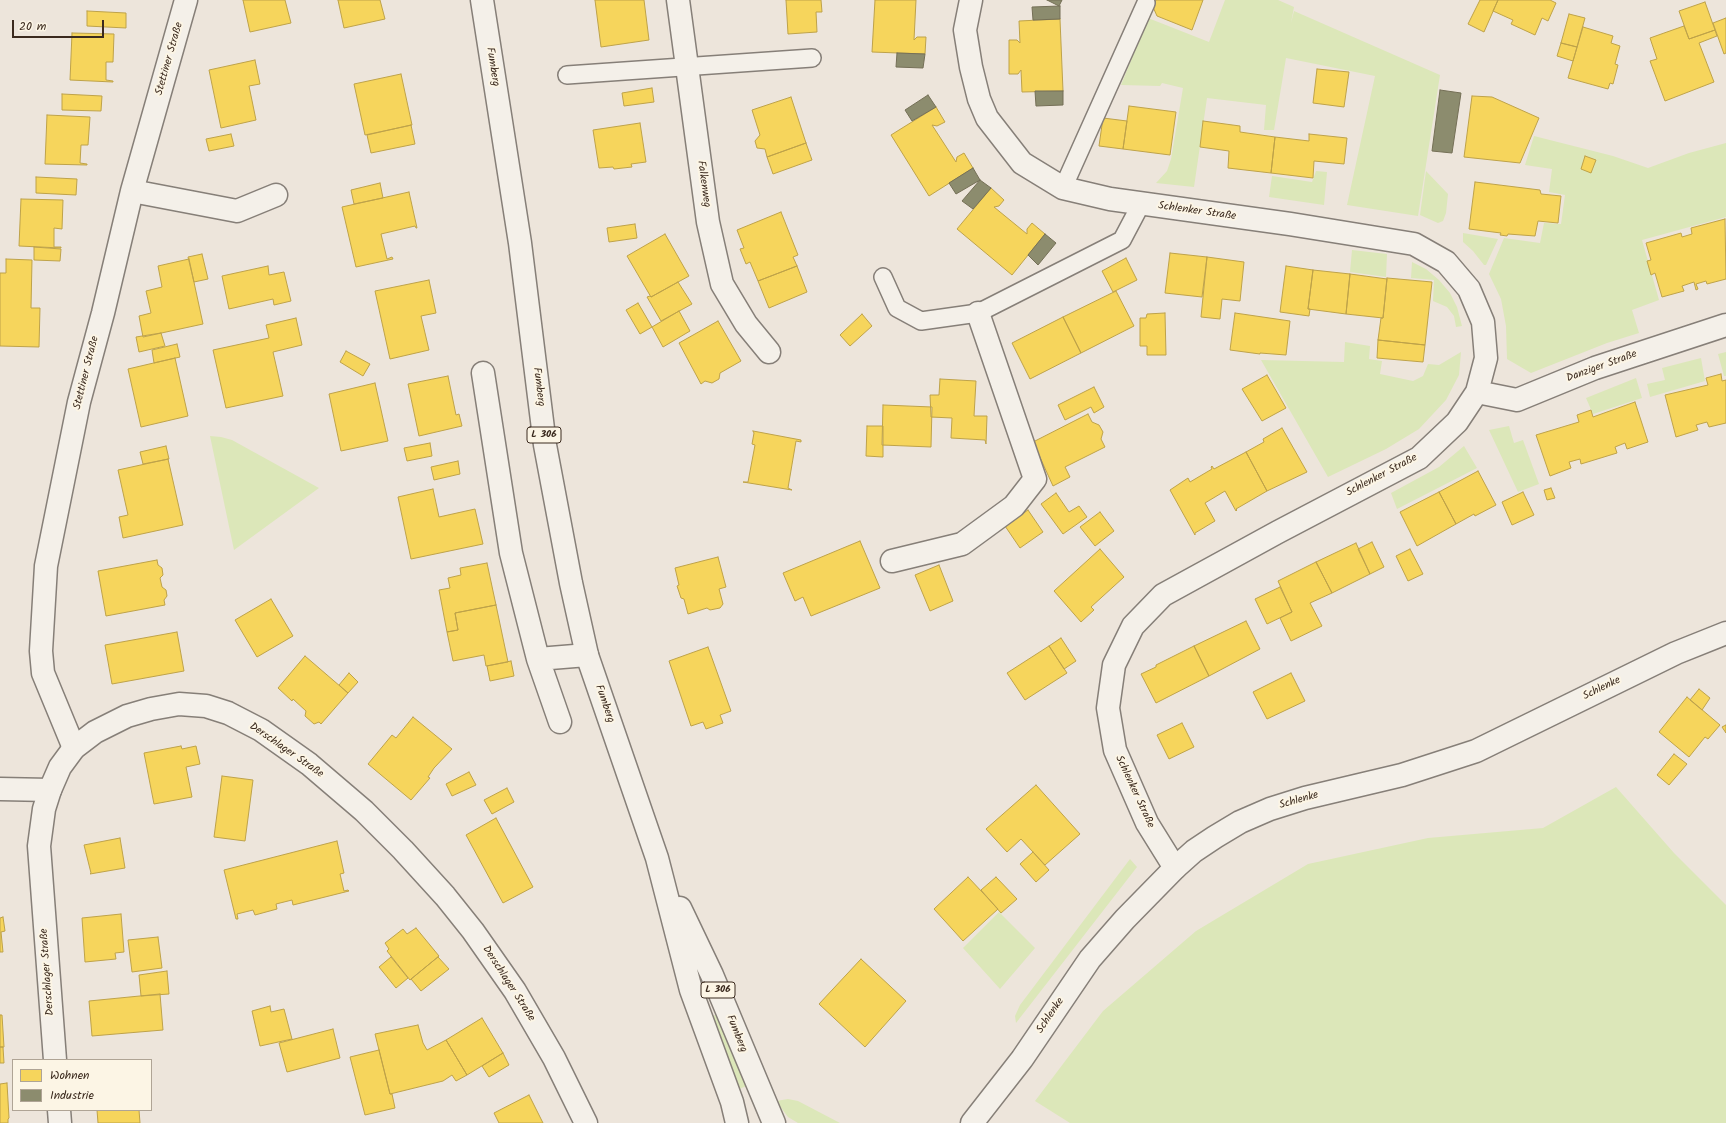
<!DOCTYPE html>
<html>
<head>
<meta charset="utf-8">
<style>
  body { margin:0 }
  #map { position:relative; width:1726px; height:1123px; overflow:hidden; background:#ede5db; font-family:Kalam,sans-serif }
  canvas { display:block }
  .legend { position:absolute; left:12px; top:1059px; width:140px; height:52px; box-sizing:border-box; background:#fcf5e5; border:1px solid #afa495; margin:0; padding:5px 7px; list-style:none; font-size:12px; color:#3b2a1e }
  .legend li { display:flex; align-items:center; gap:8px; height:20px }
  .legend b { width:20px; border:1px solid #afa495 }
  .scale { position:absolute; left:12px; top:20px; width:92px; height:18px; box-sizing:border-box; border:2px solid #3b2a1e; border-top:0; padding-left:5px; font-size:12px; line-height:14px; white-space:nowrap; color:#3b2a1e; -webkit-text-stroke:3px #fcf5e5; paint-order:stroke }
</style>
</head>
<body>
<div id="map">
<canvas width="1726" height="1123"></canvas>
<ul class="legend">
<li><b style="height:11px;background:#f6d55c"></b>Wohnen</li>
<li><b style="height:11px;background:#8c8c6e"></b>Industrie</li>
</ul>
<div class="scale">20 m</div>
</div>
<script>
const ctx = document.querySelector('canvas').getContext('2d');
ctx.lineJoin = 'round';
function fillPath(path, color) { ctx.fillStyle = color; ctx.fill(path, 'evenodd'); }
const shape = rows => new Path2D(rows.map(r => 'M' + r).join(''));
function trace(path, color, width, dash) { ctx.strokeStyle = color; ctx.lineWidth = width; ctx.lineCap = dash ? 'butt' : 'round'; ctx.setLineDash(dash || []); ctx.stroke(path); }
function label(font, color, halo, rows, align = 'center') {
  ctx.font = font + ' Kalam,sans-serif'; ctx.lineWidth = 4; ctx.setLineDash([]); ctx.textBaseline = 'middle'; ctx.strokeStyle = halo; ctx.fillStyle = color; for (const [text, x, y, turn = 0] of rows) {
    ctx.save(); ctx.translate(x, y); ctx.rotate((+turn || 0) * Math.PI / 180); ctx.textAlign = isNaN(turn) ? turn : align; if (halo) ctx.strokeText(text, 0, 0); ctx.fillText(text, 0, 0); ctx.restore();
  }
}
fillPath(shape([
  [1225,0,1278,0,1294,7,1291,23,1294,11,1440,75,1418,216,1347,205,1375,76,1286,58,1274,130,1264,130,1266,105,1207,98,1194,187,1156,183,1167,171,1171,159,1183,88,1162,83,1160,86,1121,85,1148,18,1209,42],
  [1534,136,1613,156,1648,168,1689,153,1726,143,1726,217,1642,240,1659,300,1632,310,1639,333,1607,343,1531,373,1507,359,1506,326,1501,299,1489,274,1504,238,1540,243,1544,223,1561,224,1565,195,1549,192,1552,169,1525,165],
  [1316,171,1327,172,1324,205,1269,197,1272,176,1312,182],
  [1426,171,1448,194,1446,213,1443,221,1438,223,1420,215],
  [1463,233,1498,239,1486,265,1484,265,1473,251,1463,242],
  [1352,250,1387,254,1386,277,1350,272],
  [1412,262,1426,269,1439,280,1450,293,1457,307,1462,326,1456,327,1454,316,1447,307,1433,301,1434,280,1411,278],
  [1345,342,1370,346,1369,359,1382,361,1380,374,1413,381,1423,376,1428,364,1439,365,1461,352,1459,375,1446,400,1419,429,1386,449,1328,477,1261,360,1344,362],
  [1726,352,1726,376,1724,376,1718,354],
  [1701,358,1705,381,1650,397,1647,384,1665,380,1662,368],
  [1636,378,1642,398,1593,414,1586,398],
  [1509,426,1514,443,1523,440,1539,484,1518,492,1489,430],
  [210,436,221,437,232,440,319,488,234,550],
  [1464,446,1477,468,1397,509,1391,493,1439,467],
  [1616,787,1674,853,1726,905,1726,1123,1070,1123,1035,1101,1103,1011,1196,931,1308,864,1428,838,1543,828],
  [1130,859,1137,867,1016,1023,1015,1016,1020,1005],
  [999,912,1035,948,1000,989,963,948],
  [719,1014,747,1086,736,1090,709,1017],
  [788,1099,798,1101,840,1123,798,1123,788,1117,776,1101]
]), '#dce7b9');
const homes = shape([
  [243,0,285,0,291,23,250,32,243,0],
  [338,0,380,0,385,19,344,28,338,0],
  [595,0,644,0,649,40,601,47,595,0],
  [786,0,821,0,822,12,816,12,817,32,788,34,786,0],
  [875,0,916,0,914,40,917,37,926,37,925,54,872,52,875,0],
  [1156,0,1203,0,1192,30,1157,16,1153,7,1156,0],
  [1480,0,1498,0,1484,32,1468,24,1480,0],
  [1498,0,1550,0,1556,3,1548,21,1542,18,1535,35,1511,24,1513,20,1493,11,1498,0],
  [1705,2,1715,30,1689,39,1679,11,1705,2],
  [87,11,126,13,126,28,87,26,87,11],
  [1569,14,1585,18,1577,47,1561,43,1569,14],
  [1726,18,1726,53,1724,54,1713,23,1726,18],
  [1060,19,1063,91,1022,92,1021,70,1018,74,1009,74,1009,40,1017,40,1020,43,1019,21,1060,19],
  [1684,26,1689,39,1715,30,1717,36,1699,43,1714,82,1665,101,1650,61,1657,59,1650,38,1684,26],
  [1583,27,1613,36,1611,43,1620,46,1615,64,1618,65,1613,84,1610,83,1608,89,1568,78,1583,27],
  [72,33,114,34,113,62,106,62,106,80,113,81,113,82,70,80,72,33],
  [1561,43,1577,47,1573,61,1557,56,1561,43],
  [255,60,260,84,249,86,256,120,221,128,209,70,255,60],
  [1317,69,1349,72,1344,107,1313,103,1317,69],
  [401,74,412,125,365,135,354,84,401,74],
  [652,88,654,102,624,106,622,93,652,88],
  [62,94,102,96,101,111,62,110,62,94],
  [1472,96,1492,97,1539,118,1520,163,1464,157,1472,96],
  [791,97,806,143,767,157,765,149,757,148,755,141,760,135,752,110,791,97],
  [1129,106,1176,112,1170,155,1123,149,1129,106],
  [936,107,945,122,937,126,932,125,956,162,957,157,964,153,973,168,929,196,891,135,936,107],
  [47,115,90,117,88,145,81,145,80,163,87,164,87,165,45,164,47,115],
  [1103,118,1127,121,1123,149,1099,146,1103,118],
  [1203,121,1240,126,1240,132,1275,137,1271,173,1228,168,1229,151,1200,147,1203,121],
  [640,123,646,162,631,164,632,167,614,169,613,167,599,168,593,130,640,123],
  [411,125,415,144,371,153,367,135,411,125],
  [231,134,234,146,209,151,206,139,231,134],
  [1309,134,1347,138,1344,164,1314,161,1313,178,1271,173,1275,137,1309,141,1309,134],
  [806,143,812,160,773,174,767,157,806,143],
  [1585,156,1596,160,1591,173,1581,169,1585,156],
  [36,177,77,179,76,195,36,193,36,177],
  [1475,182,1540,190,1541,194,1561,196,1558,223,1538,221,1535,236,1508,234,1507,236,1500,235,1501,233,1469,229,1475,182],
  [380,183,383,198,354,204,351,190,380,183],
  [991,188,1004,200,999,206,994,207,1027,234,1027,229,1032,223,1045,234,1012,275,957,229,991,188],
  [409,192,417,228,416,228,415,226,381,234,387,259,392,257,393,259,356,267,342,207,409,192],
  [21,199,63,200,62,229,54,228,54,247,61,247,61,248,19,246,21,199],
  [781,212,798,255,793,257,797,266,758,281,750,262,746,264,740,249,744,248,737,230,781,212],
  [1725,219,1726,279,1707,284,1706,281,1696,284,1698,289,1696,290,1694,282,1682,286,1684,291,1662,297,1655,273,1651,275,1647,261,1651,260,1646,243,1681,233,1682,237,1692,234,1691,228,1725,219],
  [635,224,637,238,609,242,607,228,635,224],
  [665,234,689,276,651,297,627,256,665,234],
  [34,247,61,249,60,261,34,260,34,247],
  [1170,253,1207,257,1202,297,1165,293,1170,253],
  [202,254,208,279,194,282,188,257,202,254],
  [1207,257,1244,262,1240,301,1222,299,1220,319,1201,317,1207,257],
  [1126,258,1137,280,1113,292,1102,271,1126,258],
  [6,259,32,260,31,308,40,308,39,347,0,346,0,273,6,273,6,259],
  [189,259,203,324,143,337,139,316,151,313,146,291,162,287,158,266,189,259],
  [268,266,269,275,284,272,291,301,274,305,273,299,229,309,222,276,268,266],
  [797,266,807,292,769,308,758,281,797,266],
  [1286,266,1313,270,1308,309,1310,309,1309,316,1280,312,1286,266],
  [1313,270,1350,274,1346,314,1308,309,1313,270],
  [1350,274,1387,279,1383,318,1346,314,1350,274],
  [1387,278,1432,282,1425,345,1378,340,1381,318,1383,318,1387,278],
  [429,280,436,313,421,316,429,350,390,359,375,291,429,280],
  [678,282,692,304,661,321,647,297,650,296,651,297,678,282],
  [1116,291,1134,326,1081,353,1063,317,1116,291],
  [638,303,652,327,640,334,626,310,638,303],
  [679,311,690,331,663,347,652,327,679,311],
  [1165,313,1166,355,1147,355,1147,346,1140,346,1140,318,1146,318,1147,314,1165,313],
  [1235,313,1290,321,1286,355,1260,353,1260,354,1230,350,1235,313],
  [862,314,872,326,850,346,840,335,862,314],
  [1063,317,1081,353,1030,379,1012,343,1063,317],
  [296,318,302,345,273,352,283,396,226,408,213,350,269,338,266,325,296,318],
  [718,321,741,361,720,373,719,379,712,383,705,381,701,384,679,343,718,321],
  [161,333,165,346,139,352,136,337,161,333],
  [1378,340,1425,345,1423,362,1377,358,1378,340],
  [177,344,180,357,154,363,152,350,177,344],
  [346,351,370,364,363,376,340,362,346,351],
  [175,358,188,416,141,427,128,369,175,358],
  [1721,374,1722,381,1726,380,1726,423,1709,427,1707,422,1696,425,1698,430,1676,437,1665,395,1708,385,1706,378,1721,374],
  [1267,375,1286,408,1262,421,1242,389,1267,375],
  [448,376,456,415,459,414,462,426,419,436,408,384,448,376],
  [940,379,976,381,974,416,987,416,986,444,985,440,951,438,952,418,931,417,930,395,939,395,940,379],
  [375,383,388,441,341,451,329,394,375,383],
  [1094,387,1104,407,1094,413,1091,407,1065,420,1058,405,1094,387],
  [1635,402,1648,442,1627,449,1625,443,1615,447,1617,453,1581,464,1580,459,1569,462,1571,468,1550,476,1536,435,1579,422,1577,415,1591,410,1593,417,1635,402],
  [883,405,932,407,931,447,882,445,883,405],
  [1088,414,1092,422,1099,425,1103,432,1101,439,1105,447,1065,467,1070,477,1053,486,1033,442,1088,414],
  [867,426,883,426,883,457,866,456,867,426],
  [1282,428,1307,472,1267,491,1246,452,1264,442,1263,439,1282,428],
  [753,431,801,440,801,442,796,441,788,488,792,490,743,482,748,482,755,445,752,444,754,433,753,431],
  [430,443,432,456,407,461,404,448,430,443],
  [166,446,169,459,143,464,140,452,166,446],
  [1246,452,1267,491,1236,509,1237,510,1236,511,1225,491,1205,503,1215,521,1195,533,1195,535,1170,490,1188,478,1190,482,1212,469,1211,467,1212,466,1214,469,1246,452],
  [168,459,183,525,123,538,119,517,128,515,118,470,168,459],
  [458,461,460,474,434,480,431,467,458,461],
  [1478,471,1496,505,1475,516,1474,514,1456,524,1439,492,1478,471],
  [1551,488,1555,498,1547,500,1544,490,1551,488],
  [433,489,439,517,475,509,483,544,411,559,398,497,433,489],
  [1439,492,1456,524,1417,546,1400,512,1439,492],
  [1523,492,1534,515,1512,525,1502,502,1523,492],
  [1056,493,1069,512,1079,506,1087,517,1063,534,1041,504,1056,493],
  [1028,510,1043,532,1020,548,1005,526,1028,510],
  [1100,512,1114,531,1095,546,1080,527,1100,512],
  [860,541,880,588,811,616,803,597,795,601,783,573,860,541],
  [1372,542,1384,567,1370,574,1358,549,1372,542],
  [1356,543,1370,574,1332,593,1316,562,1356,543],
  [1100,549,1124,577,1091,607,1094,610,1081,622,1054,591,1100,549],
  [1410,549,1423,574,1408,581,1396,556,1410,549],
  [718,557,726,587,719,589,723,604,720,608,710,610,707,608,688,614,684,599,681,598,677,586,679,585,675,568,718,557],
  [157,560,158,565,162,568,163,575,160,578,162,587,166,590,167,596,164,600,165,605,106,616,98,571,157,560],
  [1316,562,1332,593,1310,603,1322,626,1291,641,1280,618,1292,612,1278,581,1316,562],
  [487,563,496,605,455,613,458,630,447,632,439,590,450,588,448,578,461,575,460,568,487,563],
  [939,565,953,601,930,611,915,575,939,565],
  [1280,587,1292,612,1267,624,1255,599,1280,587],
  [271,599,293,636,257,657,235,620,271,599],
  [496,605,508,662,486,666,484,655,453,661,447,632,458,630,455,613,496,605],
  [1246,621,1260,649,1209,676,1194,646,1246,621],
  [177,632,184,671,112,684,105,645,177,632],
  [1061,638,1076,661,1064,669,1049,646,1061,638],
  [1049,646,1067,673,1025,700,1007,673,1049,646],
  [1194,646,1209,676,1156,703,1141,674,1156,667,1156,665,1194,646],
  [708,647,731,711,720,715,723,723,706,729,703,722,691,726,669,661,708,647],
  [305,656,348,693,321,724,319,722,314,724,305,716,306,711,293,699,292,701,278,688,305,656],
  [511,661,514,676,490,681,487,666,511,661],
  [349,673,358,682,348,693,339,685,349,673],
  [1291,673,1305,701,1267,719,1253,692,1291,673],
  [1699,689,1710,698,1702,710,1690,700,1699,689],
  [1687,697,1720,725,1708,739,1705,737,1689,757,1659,732,1687,697],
  [413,717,452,749,434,768,428,777,430,778,411,800,368,764,392,735,396,738,413,717],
  [1182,723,1194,747,1169,759,1157,735,1182,723],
  [1726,725,1726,733,1722,727,1726,725],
  [181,746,182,749,196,746,200,764,186,767,192,797,154,804,144,753,181,746],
  [1674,754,1687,764,1669,785,1657,775,1674,754],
  [469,772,476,785,452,796,446,784,469,772],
  [222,776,253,780,245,841,214,837,222,776],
  [1036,785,1080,834,1045,865,1021,839,1007,852,986,829,1036,785],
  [507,788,514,802,492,814,484,800,507,788],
  [496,818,533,887,503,903,466,835,496,818],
  [120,838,125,868,90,874,91,873,84,845,120,838],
  [337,841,344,873,340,874,344,891,348,890,349,891,293,905,292,900,276,904,277,909,255,915,253,910,237,914,238,919,236,919,224,870,337,841],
  [1033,852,1049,870,1036,882,1020,864,1033,852],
  [968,877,998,909,963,941,934,909,968,877],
  [996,877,1017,899,1001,913,981,890,996,877],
  [121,914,124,952,115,953,116,959,85,962,82,918,121,914],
  [3,917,5,931,1,932,3,952,0,952,0,918,3,917],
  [416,928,439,956,410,980,387,951,389,949,385,943,403,929,407,934,416,928],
  [158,937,162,968,132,972,128,940,158,937],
  [391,957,408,978,396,988,379,967,391,957],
  [438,957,449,969,421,991,411,979,438,957],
  [861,959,906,1001,865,1047,819,1004,861,959],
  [167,971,169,994,141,996,139,975,167,971],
  [160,994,163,1030,92,1036,89,1001,160,994],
  [270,1006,271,1012,284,1009,292,1039,260,1046,252,1011,270,1006],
  [0,1015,2,1015,4,1047,0,1047,0,1015],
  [482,1018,503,1053,467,1075,446,1040,482,1018],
  [418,1025,423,1043,427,1050,446,1040,467,1075,456,1081,452,1075,443,1081,390,1094,375,1034,418,1025],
  [333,1029,340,1058,287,1072,279,1043,333,1029],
  [0,1047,3,1047,4,1063,0,1063,0,1047],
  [379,1050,390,1094,392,1094,395,1108,365,1115,350,1057,379,1050],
  [503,1053,509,1065,489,1077,482,1066,503,1053],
  [7,1083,9,1118,8,1119,8,1123,0,1123,0,1084,7,1083],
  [529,1095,543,1123,499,1123,494,1113,529,1095],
  [97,1110,139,1110,140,1123,98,1123,97,1110]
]);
fillPath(homes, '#f6d55c');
trace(homes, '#bea249', 1);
const industry = shape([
  [1047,0,1062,0,1059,6,1047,0],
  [1060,6,1060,19,1033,20,1032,7,1060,6],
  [897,53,925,54,923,68,896,67,897,53],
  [1440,90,1461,93,1452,153,1432,151,1440,90],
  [1063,91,1063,105,1036,106,1035,91,1063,91],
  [928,95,936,107,912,121,905,110,928,95],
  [973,168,980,180,956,194,949,183,973,168],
  [980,180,991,188,973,209,962,201,980,180],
  [1045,234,1056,243,1038,265,1028,255,1045,234]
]);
fillPath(industry, '#8c8c6e');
trace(industry, '#746f56', 1);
const service = shape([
  [567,75,812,58],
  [1063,188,1146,3],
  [883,277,897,308,921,321,978,313,1122,240,1141,204]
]);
const minor = shape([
  [678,0,708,222,722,284,746,324,769,352],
  [971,0,965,30,971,67,979,99,987,118,1022,163,1063,188,1110,199,1290,224,1414,244,1446,262,1469,289,1483,322,1486,358,1477,392,1457,422,1419,458,1278,532,1163,595,1133,626,1114,665,1108,708,1115,750,1147,823,1175,868],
  [132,191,237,211,276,195],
  [483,373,511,553,538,659,560,722],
  [1477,392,1517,400,1595,368,1726,325],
  [892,561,962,544,1014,506,1035,479,978,313],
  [538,659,587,655],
  [74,748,43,673,41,651,46,566,79,402,103,313,132,191,186,0],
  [0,789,50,790]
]);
const secondary = shape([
  [55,1060,39,846,44,809,50,790,60,767,74,748,95,732,127,716,151,709,179,704,206,706,228,713,261,730,309,764,364,811,403,850,445,896,473,931,515,991,554,1058,586,1123],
  [59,1110,60,1123],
  [972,1123,1022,1059,1090,959,1125,919,1175,868,1194,851,1215,837,1240,822,1270,809,1305,798,1402,775,1476,751,1676,653,1726,633]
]);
const primary = shape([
  [482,0,520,243,545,445,571,583,587,655,657,858,691,990,732,1102,737,1123],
  [680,908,712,975,774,1123]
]);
trace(service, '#867f78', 20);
trace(minor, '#867f78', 25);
trace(secondary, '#867f78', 25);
trace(primary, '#867f78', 25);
trace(service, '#f4f0e9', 17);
trace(minor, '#f4f0e9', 22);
trace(secondary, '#f4f0e9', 22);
trace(primary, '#f4f0e9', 22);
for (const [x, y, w] of [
  [544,435,34],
  [718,990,34]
]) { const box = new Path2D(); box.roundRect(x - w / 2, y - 8, w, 16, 3); ctx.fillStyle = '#fcf5e5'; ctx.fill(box); trace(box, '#3b2a1e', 1); }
label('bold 10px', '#3b2a1e', null, [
  ["L 306",544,435],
  ["L 306",718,990]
]);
label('11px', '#3b2a1e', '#fcf5e5', [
  ["Stettiner Straße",170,59,-74],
  ["Fumberg",492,67,81],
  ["Falkenweg",703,184,82],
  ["Schlenker Straße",1197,212,8],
  ["Danziger Straße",1602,367,-20],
  ["Stettiner Straße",87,373,-76],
  ["Fumberg",538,387,83],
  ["Schlenker Straße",1382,476,-28],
  ["Schlenke",1602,689,-26],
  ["Fumberg",604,704,71],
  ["Derschlager Straße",286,751,35],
  ["Schlenker Straße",1134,792,65],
  ["Schlenke",1299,801,-16],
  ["Derschlager Straße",48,972,-94],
  ["Derschlager Straße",508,984,57],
  ["Schlenke",1051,1016,-56],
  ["Fumberg",736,1034,68]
]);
</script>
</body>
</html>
